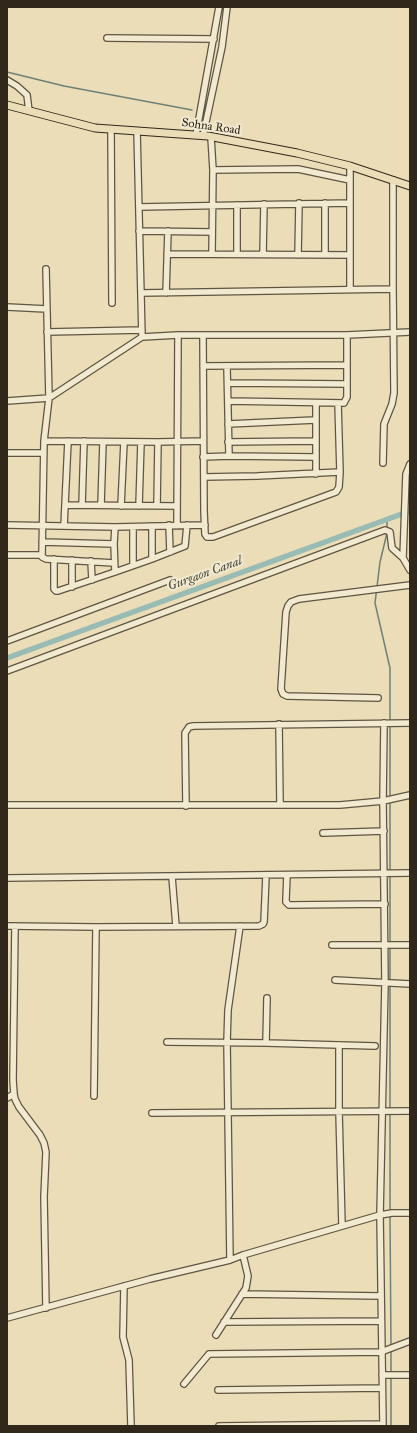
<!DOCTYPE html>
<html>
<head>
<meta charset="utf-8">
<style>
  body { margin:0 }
  #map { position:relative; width:417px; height:1433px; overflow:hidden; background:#eaddb7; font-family:"IM FELL Great Primer",serif }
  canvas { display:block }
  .frame { position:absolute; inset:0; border:8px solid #32271b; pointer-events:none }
</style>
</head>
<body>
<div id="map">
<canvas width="417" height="1433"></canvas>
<div class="frame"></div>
</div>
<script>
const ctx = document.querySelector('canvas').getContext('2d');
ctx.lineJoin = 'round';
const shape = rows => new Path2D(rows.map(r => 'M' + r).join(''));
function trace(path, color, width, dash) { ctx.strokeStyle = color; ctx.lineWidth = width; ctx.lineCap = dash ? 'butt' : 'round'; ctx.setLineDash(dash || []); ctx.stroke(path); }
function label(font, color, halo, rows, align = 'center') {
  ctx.font = font + ' "IM FELL Great Primer",serif'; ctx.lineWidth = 4; ctx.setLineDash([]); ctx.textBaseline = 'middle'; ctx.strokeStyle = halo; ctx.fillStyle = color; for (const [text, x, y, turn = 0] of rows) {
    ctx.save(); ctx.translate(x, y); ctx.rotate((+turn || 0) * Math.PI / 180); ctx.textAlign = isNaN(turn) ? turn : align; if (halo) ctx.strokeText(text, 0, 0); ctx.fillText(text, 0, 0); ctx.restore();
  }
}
trace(shape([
  [7,72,64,86,192,110],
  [387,529,387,519],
  [387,533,380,562,375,603,390,668,390,942],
  [390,946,390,980],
  [390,984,390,1109],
  [390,1115,390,1211],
  [390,1215,391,1347],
  [391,1351,391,1373],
  [391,1377,391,1426]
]), '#6f8077', 1.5);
trace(shape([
  [7,658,410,511]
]), '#98bbb4', 5.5);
const minor = shape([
  [107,38,214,39],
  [7,80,17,86,27,95,29,111],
  [111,130,112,303],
  [137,131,142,337],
  [196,135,219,7],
  [203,136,222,47,227,7],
  [211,137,213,170,212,254],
  [350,166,350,289],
  [213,170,298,169,350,180],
  [237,205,237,254],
  [139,207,350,203],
  [139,231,212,232],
  [167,254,350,255],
  [263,254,264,204],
  [298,255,299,203],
  [325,255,325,203],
  [46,269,49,398,44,441,42,557,46,559,114,563],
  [141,293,393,289],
  [166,293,168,231],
  [7,307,47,309],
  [47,332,142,330],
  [203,336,204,511,205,534,207,537,213,537,336,492,339,487,340,472,338,403],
  [203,366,347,365],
  [227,367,229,456],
  [228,383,347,384],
  [7,401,49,398,142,337,178,335,347,335,410,332],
  [228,401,344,403,347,397,347,335],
  [228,424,315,420],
  [44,441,158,442,203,441],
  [228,442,315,441],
  [7,453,43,453],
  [203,457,229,456,315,457],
  [383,463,384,424,392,404,394,393,393,289,393,180],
  [410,464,406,474,403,558,410,570],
  [316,474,316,403],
  [204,477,257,476,340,472],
  [65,505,176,506],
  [82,505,84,441],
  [101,505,103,442],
  [121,506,124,442],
  [139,506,141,442],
  [157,506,158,442],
  [7,525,115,527,205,525],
  [169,525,170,552],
  [177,525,178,335],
  [64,526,68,441],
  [115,527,114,544,115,572,152,559,152,526],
  [133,527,133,565],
  [42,542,114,544],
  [7,555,41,555],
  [54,559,54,589,56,591,58,591,115,572],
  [152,559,185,546,187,525],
  [72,560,72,587],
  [91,561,92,580],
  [7,641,170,580],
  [7,671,385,530,390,532,392,548,403,558],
  [378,698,287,696,283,694,281,689,286,612,288,606,291,602,299,599,410,585],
  [279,724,280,805],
  [7,805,340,805,383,801,410,795],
  [186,806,185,733,189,727,193,726,410,723],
  [323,833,384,831],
  [287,875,286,899,286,902,289,905,385,904],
  [172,877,176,926],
  [7,878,410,873],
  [7,926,96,927,259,926,263,924,264,922,266,876],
  [15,926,13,1080,14,1094,15,1099,19,1107,40,1135,44,1143,46,1152,44,1197,46,1308],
  [332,945,410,945],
  [335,980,410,984],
  [167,1042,266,1043,375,1046],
  [266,1043,267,998],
  [339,1045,339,1112,342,1226],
  [94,1096,96,927],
  [7,1098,14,1094],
  [152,1113,410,1111],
  [230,1260,227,1042,228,1010,240,926],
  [124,1286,123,1337,129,1360,131,1426],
  [242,1294,380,1296],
  [7,1318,150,1279,230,1260,243,1255,380,1215,392,1213,410,1213],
  [224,1322,381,1321],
  [216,1335,246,1288,248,1276,243,1255],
  [382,1375,410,1375],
  [184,1384,209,1354,381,1352,410,1341],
  [218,1390,382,1388],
  [219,1426,383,1424,380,1215,385,983,383,801,384,723]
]);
const major = shape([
  [7,105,95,128,208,136,297,153,350,166,410,186]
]);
trace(minor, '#605442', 8);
trace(major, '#32271b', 9);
trace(minor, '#f1e9d0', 5.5);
trace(major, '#eaddb7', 7);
label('12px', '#32271b', '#f1e9d0', [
  ["Sohna Road",211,127,8]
]);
label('italic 13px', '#4c4c41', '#f1e9d0', [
  ["Gurgaon Canal",205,574,-20]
]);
</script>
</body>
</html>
